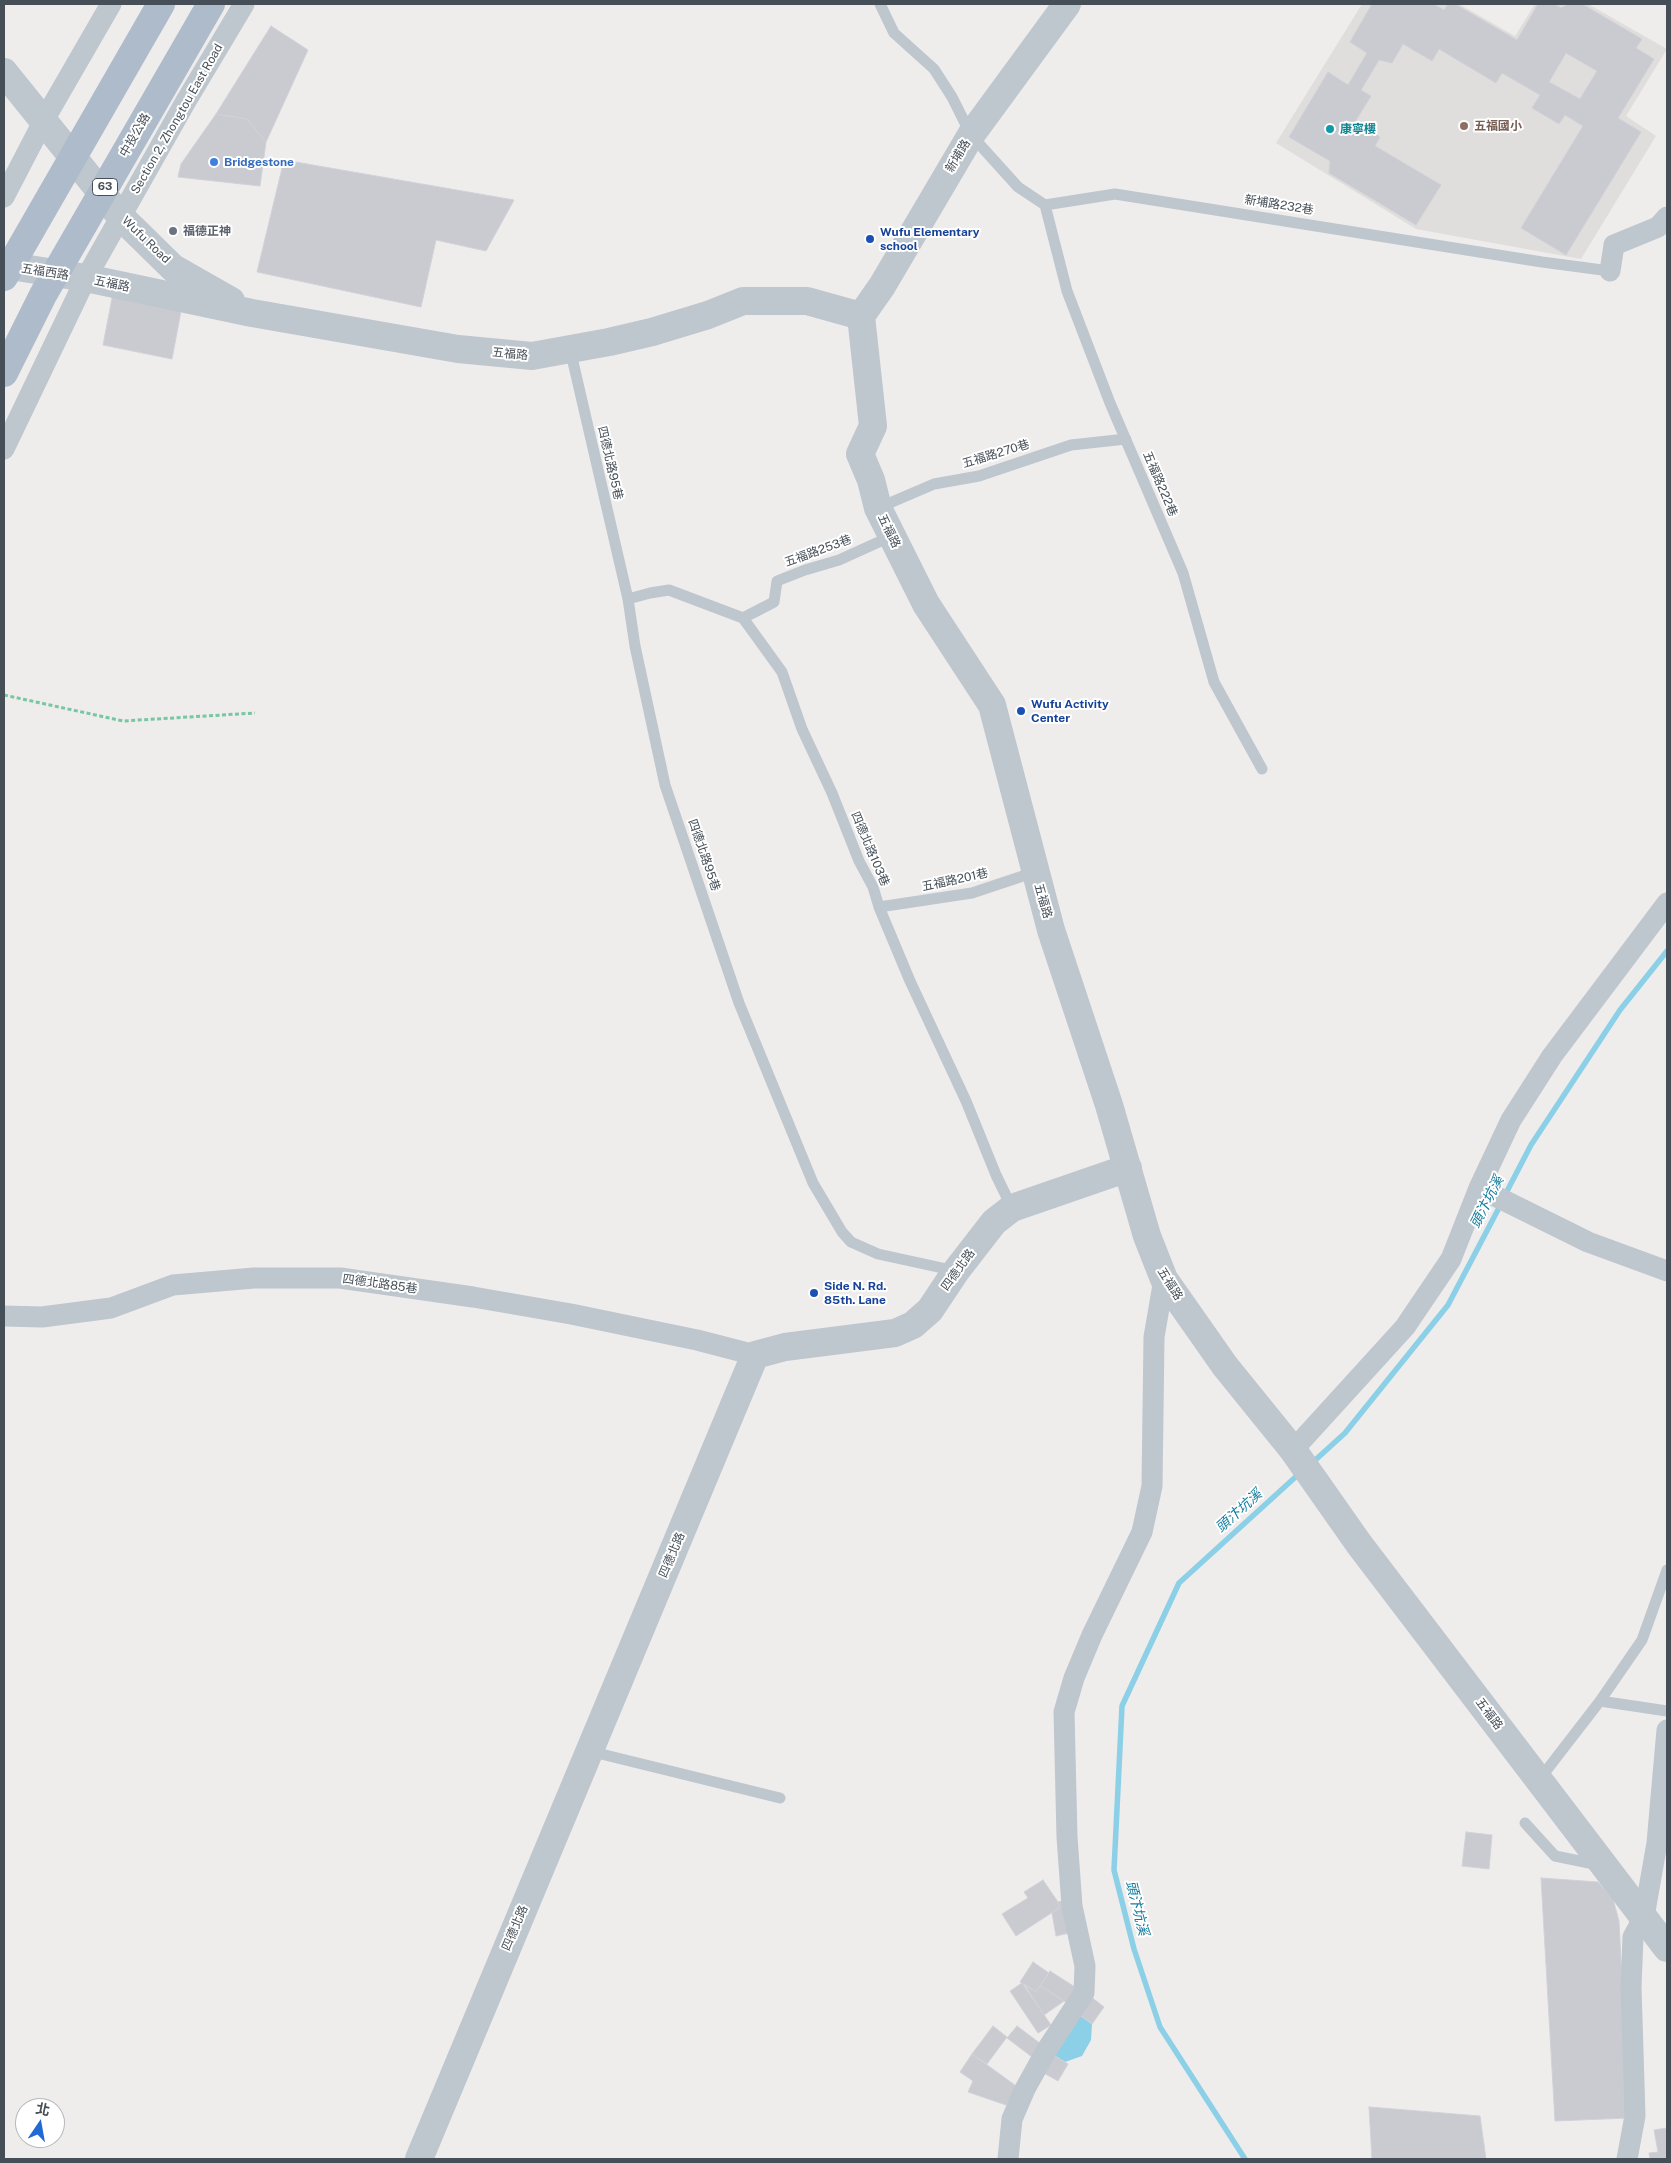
<!DOCTYPE html>
<html>
<head>
<meta charset="utf-8">
<style>
  body { margin:0 }
  #map { position:relative; width:1671px; height:2163px; overflow:hidden; background:#efecec; font-family:"Public Sans","Noto Sans TC",sans-serif }
  canvas { display:block }
  .frame { position:absolute; inset:0; border:5px solid #464f58; pointer-events:none }
  .north { position:absolute; left:15px; top:2098px; width:50px; height:50px; box-sizing:border-box; background:#fff; border:1px solid #b5b9bc; border-radius:50%; rotate:12deg; font-size:14px; font-weight:700; line-height:20px; text-align:center; color:#464f58 }
  .north::after { content:''; display:block; margin:auto; width:18px; height:22px; background:#226ad3; clip-path:polygon(50% 0,100% 100%,50% 72%,0 100%) }
</style>
</head>
<body>
<div id="map">
<canvas width="1671" height="2163"></canvas>
<div class="frame"></div>
<div class="north">北</div>
</div>
<script>
const ctx = document.querySelector('canvas').getContext('2d');
ctx.lineJoin = 'round';
function fillPath(path, color) { ctx.fillStyle = color; ctx.fill(path, 'evenodd'); }
const shape = rows => new Path2D(rows.map(r => 'M' + r).join(''));
function trace(path, color, width, dash) { ctx.strokeStyle = color; ctx.lineWidth = width; ctx.lineCap = dash ? 'butt' : 'round'; ctx.setLineDash(dash || []); ctx.stroke(path); }
function label(font, color, halo, rows, align = 'center') {
  ctx.font = font + ' "Public Sans","Noto Sans TC",sans-serif'; ctx.lineWidth = 4; ctx.setLineDash([]); ctx.textBaseline = 'middle'; ctx.strokeStyle = halo; ctx.fillStyle = color; for (const [text, x, y, turn = 0] of rows) {
    ctx.save(); ctx.translate(x, y); ctx.rotate((+turn || 0) * Math.PI / 180); ctx.textAlign = isNaN(turn) ? turn : align; if (halo) ctx.strokeText(text, 0, 0); ctx.fillText(text, 0, 0); ctx.restore();
  }
}
fillPath(shape([
  [1362,4,1459,4,1515,36,1535,4,1588,4,1667,49,1626,116,1656,136,1581,259,1416,229,1276,143]
]), '#e0dddd');
fillPath(shape([
  [1077,2013,1092,2024,1091,2040,1082,2056,1065,2062,1052,2054]
]), '#8bd0e6');
trace(shape([
  [1505,1195,1531,1145,1620,1010,1667,951],
  [1312,1463,1345,1433,1448,1305,1501,1204],
  [1245,2159,1160,2027,1134,1949,1114,1870,1122,1706,1179,1583,1301,1472]
]), '#8bd0e6', 5.5);
const building = shape([
  [1372,4,1433,4,1444,10,1448,4,1455,4,1517,40,1538,4,1554,4,1561,8,1569,4,1582,4,1642,39,1636,48,1654,59,1618,118,1641,132,1566,255,1521,228,1583,126,1565,115,1559,124,1532,108,1540,95,1502,73,1496,83,1439,49,1432,61,1403,44,1392,63,1379,60,1361,90,1371,96,1355,122,1380,137,1375,146,1441,185,1416,225,1329,173,1330,161,1289,137,1328,72,1348,85,1367,53,1350,42,1372,4],
  [1566,53,1597,71,1580,99,1549,82,1566,53],
  [271,26,308,50,266,142,247,119,216,114,271,26],
  [216,114,247,119,266,142,260,186,178,177,181,164,216,114],
  [284,160,514,200,486,251,436,240,421,307,257,272,284,160],
  [113,293,182,306,172,359,103,345,113,293],
  [1466,1832,1492,1835,1489,1869,1462,1866,1466,1832],
  [1541,1878,1598,1882,1613,1899,1619,1921,1629,2118,1555,2121,1541,1878],
  [1043,1880,1058,1902,1059,1908,1016,1936,1002,1914,1028,1898,1024,1892,1043,1880],
  [1066,1900,1074,1932,1056,1936,1052,1913,1059,1908,1058,1902,1066,1900],
  [1033,1962,1049,1973,1036,1992,1020,1982,1033,1962],
  [1050,1971,1078,1989,1069,2004,1040,1986,1050,1971],
  [1022,1983,1051,2025,1038,2033,1010,1991,1022,1983],
  [1024,1984,1036,1992,1040,1986,1064,2001,1044,2015,1024,1984],
  [1090,1996,1104,2007,1092,2024,1077,2013,1090,1996],
  [993,2026,1007,2037,987,2064,972,2054,993,2026],
  [1017,2026,1041,2044,1032,2057,1007,2038,1017,2026],
  [972,2054,1019,2088,1006,2105,968,2092,973,2081,960,2072,972,2054],
  [1052,2054,1068,2064,1058,2081,1042,2072,1052,2054],
  [1369,2107,1480,2116,1486,2159,1372,2159,1369,2107],
  [1667,2128,1667,2159,1650,2159,1649,2153,1658,2152,1654,2130,1667,2128]
]);
fillPath(building, '#cacbd1');
trace(building, '#d0d2d8', 1);
trace(shape([
  [4,695,123,721,255,713]
]), '#76c7a2', 3, [4, 2.5]);
trace(shape([
  [880,4,894,33,934,69,952,97,971,135,1018,187,1045,205,1115,194,1542,262,1610,271],
  [1045,205,1067,291,1110,403,1183,573,1214,682,1262,769],
  [570,349,628,599,635,646,665,785,739,1003,813,1183,842,1232,851,1242,878,1254,956,1271],
  [878,508,934,484,979,476,1071,445,1126,439],
  [628,599,650,593,669,590,743,618,782,672,802,729,832,793,859,861,873,887,879,907,910,981,966,1101,996,1175,1012,1208],
  [743,618,774,602,777,581,805,570,839,560,892,536],
  [879,907,972,893,1035,872],
  [1600,1701,1642,1640,1667,1570],
  [589,1751,780,1798],
  [1539,1780,1600,1701,1667,1711],
  [1525,1823,1555,1856,1599,1865]
]), '#bec6ce', 11);
trace(shape([
  [4,197,44,120,111,4],
  [1610,271,1614,245,1658,227,1667,217],
  [4,449,86,278,186,101,244,4],
  [1479,1188,1588,1242,1667,1271],
  [4,1316,42,1317,111,1308,173,1285,254,1278,340,1278,473,1297,571,1314,697,1340,755,1355],
  [1293,1450,1405,1327,1451,1259,1479,1188,1511,1120,1552,1056,1667,903],
  [1008,2159,1012,2119,1025,2089,1046,2051,1084,1993,1085,1966,1072,1906,1067,1837,1064,1712,1074,1678,1092,1635,1142,1532,1152,1486,1154,1337,1164,1279],
  [1627,2159,1635,2116,1631,1987,1633,1937,1644,1917,1657,1843,1667,1730]
]), '#bec6ce', 21);
trace(shape([
  [4,72,121,217,173,268,231,301],
  [4,265,86,278,252,313,458,349,532,356,609,342,652,332,708,315,743,301,807,301,861,316],
  [861,316,873,426,860,454,871,480,878,508,926,604,992,705,1051,930,1109,1105,1147,1236,1164,1279,1225,1366,1293,1450,1359,1544,1667,1948],
  [861,316,882,286,971,135,1067,4],
  [419,2159,755,1355,785,1347,895,1333,913,1325,930,1310,956,1271,994,1222,1012,1208,1128,1168]
]), '#bec6ce', 28);
trace(shape([
  [4,277,161,4],
  [4,373,43,295,211,4]
]), '#adbbca', 28);
for (const [x, y, r, color] of [
  [1464,126,5,"#8d6e63"],
  [1330,129,5,"#0f9aa8"],
  [214,162,5,"#3f7fe0"],
  [173,231,5,"#6b7280"],
  [870,239,5,"#1a4fb4"],
  [1021,711,5,"#1a4fb4"],
  [814,1293,5,"#1a4fb4"]
]) { const dot = new Path2D(); dot.arc(x, y, r, 0, 2 * Math.PI); ctx.fillStyle = color; ctx.fill(dot); trace(dot, '#fff', 2); }
for (const [x, y, w] of [
  [105,187,25]
]) { const box = new Path2D(); box.roundRect(x - w / 2, y - 8.5, w, 17, 4); ctx.fillStyle = '#fff'; ctx.fill(box); trace(box, '#464f58', 1); }
label('bold 11px', '#464f58', null, [
  ["63",105,187]
]);
label('12px', '#464f58', '#fff', [
  ["Section 2, Zhongtou East Road",177,119,-60],
  ["中投公路",135,135,-60],
  ["新埔路",958,156,-59],
  ["新埔路232巷",1279,205,9],
  ["Wufu Road",146,240,44],
  ["五福西路",45,272,9],
  ["五福路",112,284,12],
  ["五福路",510,354,5],
  ["五福路270巷",996,454,-17],
  ["四德北路95巷",610,463,77],
  ["五福路222巷",1160,484,67],
  ["五福路",889,531,64],
  ["五福路253巷",818,551,-20],
  ["四德北路103巷",870,849,67],
  ["四德北路95巷",704,855,71],
  ["五福路201巷",955,880,-12],
  ["五福路",1043,901,74],
  ["四德北路",958,1270,-54],
  ["四德北路85巷",380,1284,8],
  ["五福路",1170,1284,58],
  ["四德北路",672,1555,-67],
  ["五福路",1489,1714,53],
  ["四德北路",515,1928,-67]
]);
label('bold 12px', '#785e54', '#fff', [
  ["五福國小",1474,126]
], 'left');
label('bold 12px', '#0d838f', '#fff', [
  ["康寧樓",1340,129]
], 'left');
label('bold 12px', '#366cbe', '#fff', [
  ["Bridgestone",224,162]
], 'left');
label('bold 12px', '#5b616d', '#fff', [
  ["福德正神",183,231]
], 'left');
label('bold 12px', '#164399', '#fff', [
  ["Wufu Elementary",880,232],
  ["school",880,246],
  ["Wufu Activity",1031,704],
  ["Center",1031,718],
  ["Side N. Rd.",824,1286],
  ["85th. Lane",824,1300]
], 'left');
label('italic 14px', '#137c9e', '#fff', [
  ["頭汴坑溪",1487,1202,-63],
  ["頭汴坑溪",1239,1511,-42],
  ["頭汴坑溪",1137,1908,76]
]);
</script>
</body>
</html>
